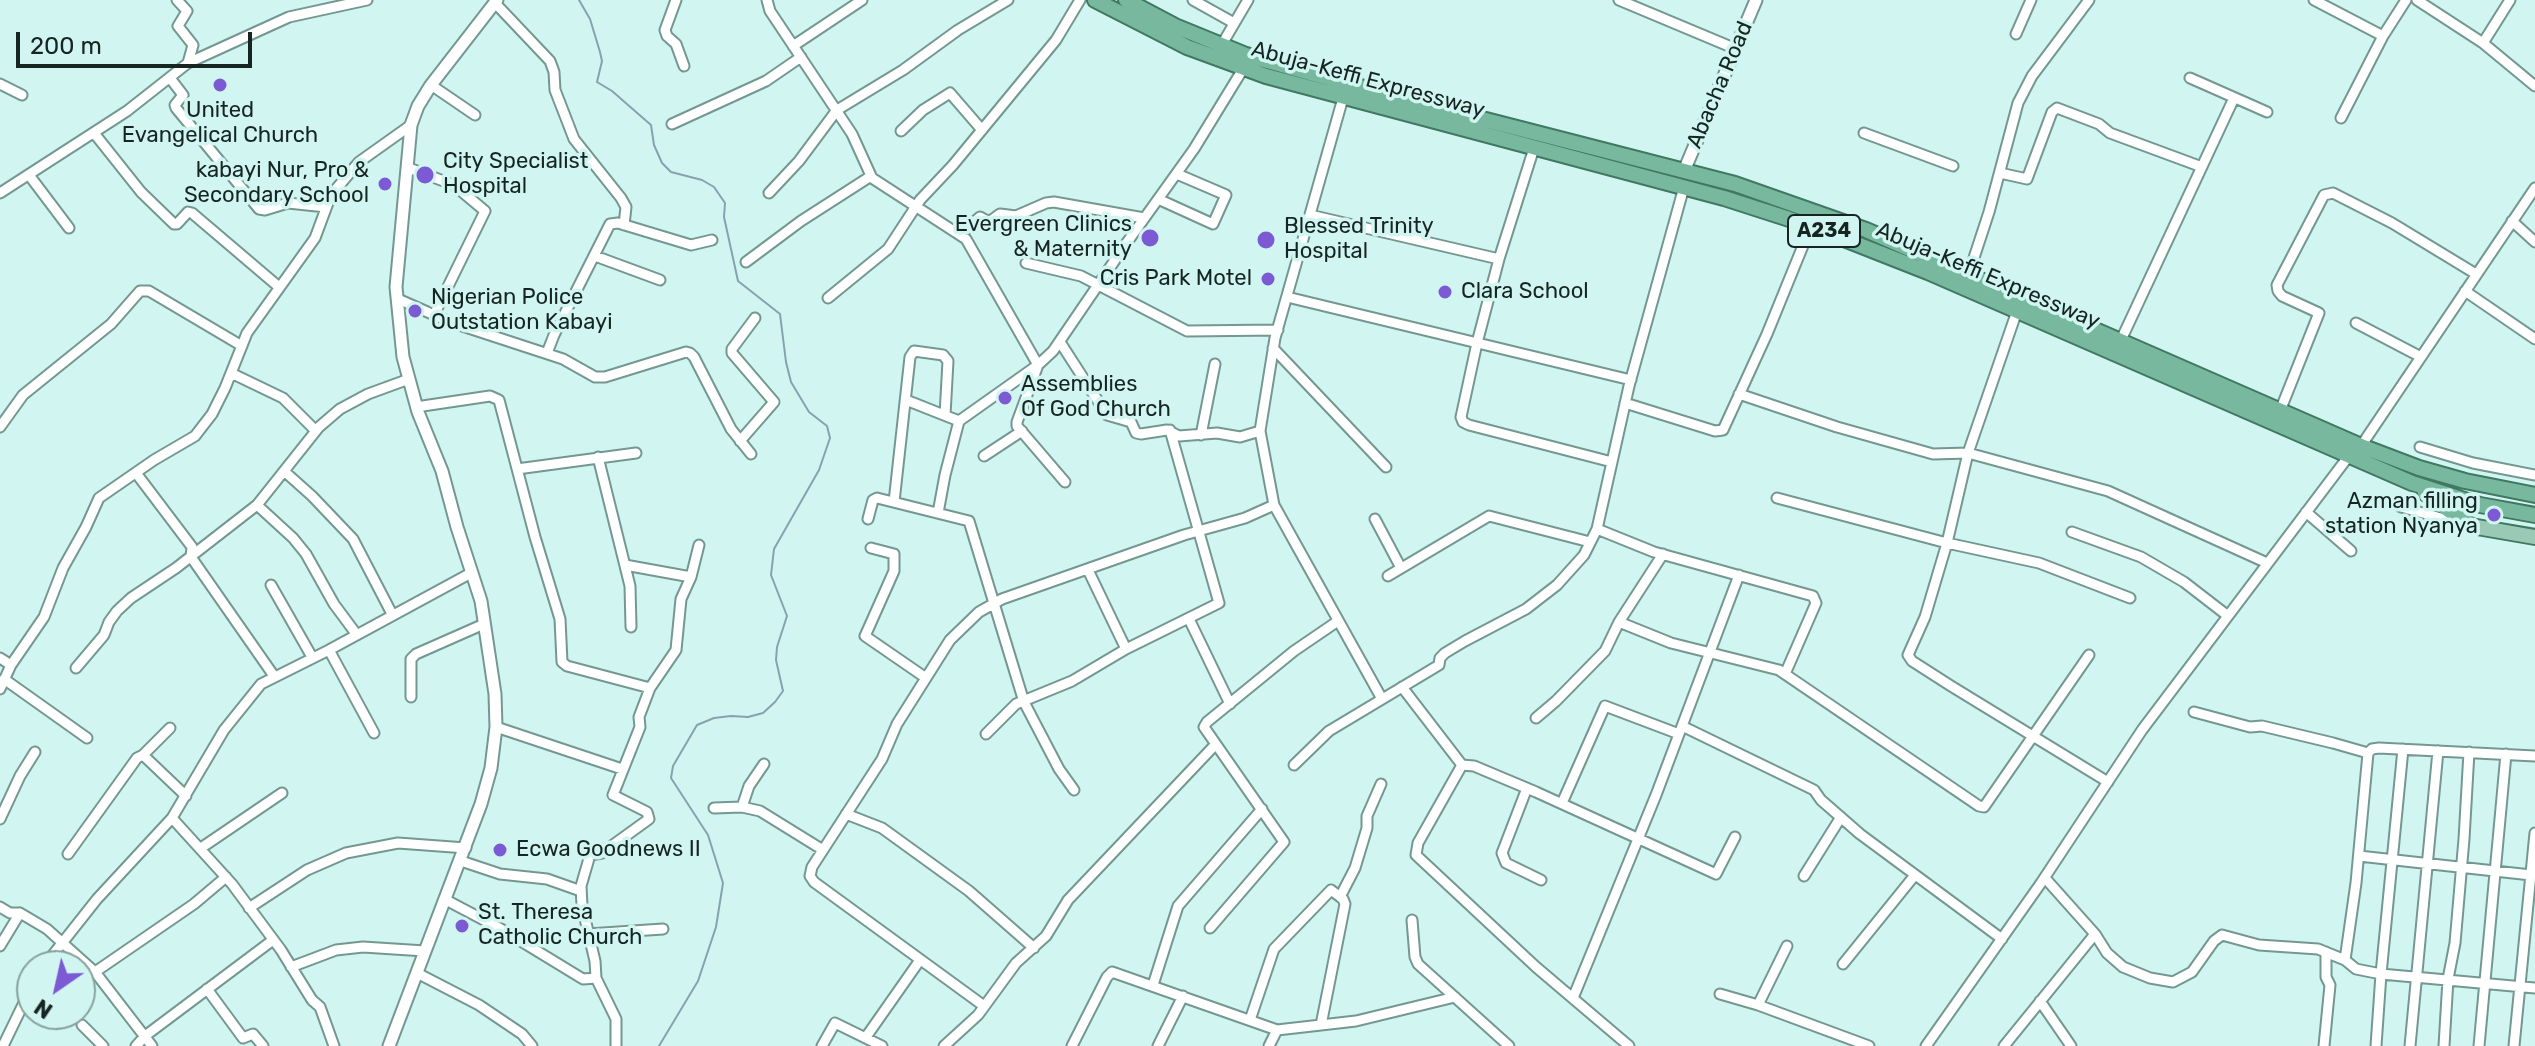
<!DOCTYPE html>
<html>
<head>
<meta charset="utf-8">
<style>
  body { margin:0 }
  #map { position:relative; width:2535px; height:1046px; overflow:hidden; background:#d1f6f1; font-family:Rubik,sans-serif }
  canvas { display:block }
  .north { position:absolute; left:16px; top:950px; width:80px; height:80px; box-sizing:border-box; background:#d1f6f1; border:2px solid #86a29e; border-radius:50%; rotate:214deg; font-size:22px; font-weight:700; line-height:32px; text-align:center; color:#162422 }
  .north::after { content:''; display:block; margin:auto; width:28px; height:36px; background:#7c5ad4; clip-path:polygon(50% 0,100% 100%,50% 72%,0 100%) }
  .scale { position:absolute; left:16px; top:32px; width:236px; height:36px; box-sizing:border-box; border:4px solid #162422; border-top:0; padding-left:10px; font-size:24px; line-height:28px; white-space:nowrap; color:#162422; -webkit-text-stroke:6px #d1f6f1; paint-order:stroke }
</style>
</head>
<body>
<div id="map">
<canvas width="2535" height="1046"></canvas>
<div class="north">N</div>
<div class="scale">200 m</div>
</div>
<script>
const ctx = document.querySelector('canvas').getContext('2d');
ctx.lineJoin = 'round';
const shape = rows => new Path2D(rows.map(r => 'M' + r).join(''));
function trace(path, color, width, dash) { ctx.strokeStyle = color; ctx.lineWidth = width; ctx.lineCap = dash ? 'butt' : 'round'; ctx.setLineDash(dash || []); ctx.stroke(path); }
function label(font, color, halo, rows, align = 'center') {
  ctx.font = font + ' Rubik,sans-serif'; ctx.lineWidth = 7; ctx.setLineDash([]); ctx.textBaseline = 'middle'; ctx.strokeStyle = halo; ctx.fillStyle = color; for (const [text, x, y, turn = 0] of rows) {
    ctx.save(); ctx.translate(x, y); ctx.rotate((+turn || 0) * Math.PI / 180); ctx.textAlign = isNaN(turn) ? turn : align; if (halo) ctx.strokeText(text, 0, 0); ctx.fillText(text, 0, 0); ctx.restore();
  }
}
trace(shape([
  [579,0,590,19,600,52,602,61,597,82,612,91,651,125,654,145,662,163,671,172,702,180,714,187,725,203,724,217,738,281,780,314,786,362,791,382,809,412,827,426,830,438,819,470,774,549,771,575,787,616,777,647,776,660,783,691,775,702,763,713,748,717,731,716,714,718,697,725,673,766,671,778,708,835,723,883,716,927,698,981,659,1046]
]), '#84a3af', 2);
const minor = shape([
  [177,0,187,11,178,26,193,45,188,63],
  [676,0,665,30,667,36,676,44,684,66],
  [767,0,770,11,852,134,872,178,966,239,1038,365,1017,422,1017,426,1065,482],
  [1193,0,1234,23],
  [1619,0,1736,49],
  [2314,0,2383,36],
  [2417,0,2483,43,2535,86],
  [495,3,550,61,554,72,555,90,574,139,621,198,626,207,624,225],
  [2016,34,2031,0],
  [2483,43,2510,0],
  [793,46,862,0],
  [1221,46,1248,0],
  [170,78,183,95,175,105,176,108,259,209,265,210,288,203,326,207],
  [2190,78,2267,112],
  [0,84,22,95],
  [431,85,475,115],
  [1343,98,1275,338,1260,431,1274,505,1382,699],
  [2341,118,2383,36,2406,0],
  [672,124,766,81,801,57],
  [901,131,923,110,950,93,982,130],
  [94,133,141,192,174,224,177,224,188,212,192,213,279,287],
  [1864,133,1953,166],
  [1534,148,1499,259,1477,343,1461,417,1463,422,1469,425,1612,462],
  [409,168,454,185,485,211,434,315],
  [2000,173,2027,179,2052,112,2057,108,2099,124,2110,133,2202,167],
  [29,175,69,228],
  [0,193,127,111,188,63,289,17,367,0],
  [769,193,799,161,837,110,903,70,958,30,1008,0],
  [1158,199,1213,224,1226,195,1177,174],
  [1310,215,1499,259],
  [2512,221,2535,242],
  [960,234,980,217,989,222,1000,214,1016,216,1046,203,1054,202,1144,218],
  [595,256,660,280],
  [746,262,801,221,871,176],
  [1026,263,1081,276,1187,331,1278,330],
  [1969,273,1989,212,2018,103,2032,76,2089,0],
  [2465,291,2535,339],
  [1287,297,1631,380],
  [828,298,888,249,920,200,953,165,1056,40,1080,0],
  [398,299,450,322,563,359,595,377,605,377,686,352,690,353,694,357,731,429,751,454],
  [2017,311,1968,453,1947,543,1925,617,1908,655,1912,661,1951,686,2108,782],
  [2356,323,2421,357],
  [2121,340,2234,98],
  [1060,342,1107,415,1131,422,1136,433,1141,434,1167,430,1179,436,1217,433,1240,437,1260,431],
  [1273,348,1386,467],
  [547,353,554,335,610,224,618,223,691,245,712,240],
  [231,373,283,398,315,430],
  [1739,394,1837,427,1933,454,1968,453,2108,491,2267,563],
  [906,400,959,421],
  [1625,403,1715,431,1723,430,1767,334,1811,226],
  [416,407,490,396,499,400,535,537,560,619,562,662,567,666,650,688],
  [2280,411,2319,313,2282,296,2278,291,2277,285,2324,195,2333,193,2392,223,2476,274],
  [0,427,23,395,111,324,140,291,149,291,242,346],
  [1201,435,1215,364],
  [740,441,774,402,732,353,732,349,755,318],
  [2361,446,2535,188],
  [2420,447,2473,463,2535,475],
  [984,456,1022,431],
  [598,457,630,586,631,627],
  [517,469,636,453],
  [284,471,312,496,353,539,392,614],
  [136,473,192,547,191,557,274,676],
  [1777,498,1947,543,2039,563,2130,598],
  [894,502,910,357,914,351,943,355,948,361,945,415],
  [257,505,293,538,306,554,334,604,357,635],
  [2401,507,2463,524],
  [2306,512,2351,551],
  [938,513,945,475,959,421,1038,365,1053,351,1128,241,1194,149,1243,69],
  [868,519,873,500,877,498,969,521,1024,702,1059,769,1074,790],
  [1375,519,1401,568],
  [1597,529,1654,552,1813,596,1816,603,1785,674],
  [2072,532,2141,557,2184,582,2228,616],
  [871,548,894,554,894,571,865,636,926,678],
  [625,565,691,577],
  [1088,570,1126,649],
  [1388,576,1489,516,1590,542],
  [271,585,312,657],
  [1189,619,1230,704],
  [1619,622,1671,643,1779,670,1979,806,1984,807,2089,655],
  [329,650,374,733],
  [0,658,11,665],
  [76,668,104,635,109,622,117,611,131,598,176,568,257,505,319,427,340,409,368,394,409,379],
  [4,679,87,738],
  [1402,687,1462,765,1474,766,1536,792,1716,874,1735,837],
  [0,689,11,665,44,617,63,568,86,527,99,498,154,460,195,436,212,414,225,388,247,333,315,238,331,195,359,162,411,125],
  [411,697,411,659,416,654,484,624],
  [2194,712,2250,727,2262,726,2333,743,2368,753,2372,749,2379,748,2535,756],
  [1536,718,1556,701,1605,651,1619,622,1663,554],
  [1682,726,1814,790,1821,800,1860,834,2002,939],
  [496,727,622,769],
  [986,734,1016,704,1072,681,1126,649,1219,603,1170,430],
  [143,755,170,728],
  [1294,765,1329,731,1439,665,1440,658,1445,653,1465,641,1526,609,1557,585,1584,555,1597,529,1629,386,1684,187],
  [1462,765,1418,843,1416,855,1536,967,1629,1046],
  [1527,788,1502,853,1506,863,1541,880],
  [1562,803,1605,706,1679,734],
  [742,807,749,786,764,764],
  [714,808,742,807,760,811,823,850],
  [846,814,882,828,969,891,1034,948],
  [172,818,232,884,281,950,312,1000,320,1007,334,1046],
  [0,819,20,776,35,752],
  [201,848,282,793],
  [68,854,137,758,143,755,186,796],
  [2359,856,2531,875],
  [461,861,500,874,547,879,581,891],
  [1804,876,1841,817],
  [2045,878,2095,934,2107,953,2123,967,2150,978,2173,982,2192,972,2214,941,2222,935,2259,945,2318,949,2345,960,2356,969,2381,974,2535,988],
  [1340,897,1355,868,1367,828,1367,816,1381,784],
  [446,900,501,929,583,979,596,978],
  [0,907,10,913,20,913,47,929,95,972,152,1046],
  [249,908,307,870,346,853,398,843,466,848],
  [1412,920,1415,957,1418,964,1509,1046],
  [1210,928,1284,842,1204,727,1207,722,1294,651,1338,621],
  [588,934,663,929],
  [0,946,20,913],
  [2345,960,2356,883,2368,753],
  [1843,964,1915,875],
  [44,966,97,899,172,818,224,730,261,684,329,650,471,573],
  [291,967,336,950,363,947,425,951],
  [95,972,194,904,226,877],
  [417,973,479,1005,522,1034,532,1046],
  [1153,985,1178,906,1262,809],
  [207,989,243,1038,253,1034,263,1046],
  [1720,994,1758,1005,1869,1046],
  [1573,998,1656,795,1739,575],
  [2040,1001,2071,1046],
  [1758,1005,1787,946],
  [984,1006,814,882,810,876,812,867,882,759,897,724,950,640,979,612,1002,599,1184,535,1245,518,1274,505],
  [1250,1020,1274,949,1331,890,1343,899,1345,904,1321,1025],
  [82,1025,103,1046],
  [866,1037,920,960],
  [3,1046,32,986],
  [136,1046,145,1036,273,940],
  [616,1046,616,1019,596,978,595,961,582,906,581,886,590,855,602,853,649,819,647,812,613,795,640,727,639,717,650,688,676,650,681,599,691,577,699,545],
  [822,1046,835,1023,882,1046],
  [944,1046,978,1015,1016,963,1046,936,1068,900,1215,745],
  [1072,1046,1107,977,1112,972,1277,1030,1356,1021,1455,997],
  [1158,1046,1183,996],
  [1269,1046,1277,1030],
  [1926,1046,2041,883,2142,730,2348,457],
  [2004,1046,2095,934],
  [2324,1046,2330,985,2326,977,2326,952],
  [2376,1046,2381,974,2403,749],
  [2410,1046,2438,751],
  [2444,1046,2448,979,2455,943,2464,839,2469,752],
  [2479,1046,2506,754],
  [2514,1046,2535,833]
]);
const tertiary = shape([
  [1684,171,1756,0],
  [389,1046,481,804,491,768,496,727,495,694,481,601,457,527,442,471,418,412,403,357,396,287,411,125,418,106,431,85,497,0]
]);
const primary = shape([
  [2471,526,2535,537]
]);
const trunk = shape([
  [1095,0,1187,47,1266,76,1724,198,1811,226,1928,272,2412,483,2480,505,2535,515],
  [1126,0,1175,26,1246,55,1396,97,1735,184,1866,230,2361,446,2419,468,2465,481,2535,495],
  [2425,493,2471,526]
]);
trace(minor, '#749792', 13);
trace(tertiary, '#749792', 15);
trace(primary, '#407862', 18);
trace(trunk, '#407862', 18);
trace(minor, '#fff', 9);
trace(tertiary, '#fff', 11);
trace(primary, '#9acab6', 14);
trace(trunk, '#78b89e', 14);
for (const [x, y, r, color] of [
  [220,85,8,"#7c5ad4"],
  [425,175,10,"#7c5ad4"],
  [385,184,8,"#7c5ad4"],
  [1150,238,10,"#7c5ad4"],
  [1266,240,10,"#7c5ad4"],
  [1268,279,8,"#7c5ad4"],
  [1445,292,8,"#7c5ad4"],
  [415,311,8,"#7c5ad4"],
  [1005,398,8,"#7c5ad4"],
  [2494,515,8,"#7c5ad4"],
  [500,850,8,"#7c5ad4"],
  [462,926,8,"#7c5ad4"]
]) { const dot = new Path2D(); dot.arc(x, y, r, 0, 2 * Math.PI); ctx.fillStyle = color; ctx.fill(dot); trace(dot, '#d1f6f1', 3); }
for (const [x, y, w] of [
  [1824,231,72]
]) { const box = new Path2D(); box.roundRect(x - w / 2, y - 16, w, 32, 6); ctx.fillStyle = '#d1f6f1'; ctx.fill(box); trace(box, '#162422', 2); }
label('bold 20px', '#162422', null, [
  ["A234",1824,231]
]);
label('22px', '#162422', '#d1f6f1', [
  ["Abuja-Keffi Expressway",1368,80,15],
  ["Abacha Road",1720,85,-67],
  ["Abuja-Keffi Expressway",1988,276,23]
]);
label('22px', '#162422', '#d1f6f1', [
  ["United",220,111,"center"],
  ["Evangelical Church",220,136,"center"],
  ["City Specialist",443,162],
  ["Hospital",443,187],
  ["kabayi Nur, Pro &",369,171,"right"],
  ["Secondary School",369,196,"right"],
  ["Evergreen Clinics",1132,225,"right"],
  ["& Maternity",1132,250,"right"],
  ["Blessed Trinity",1284,227],
  ["Hospital",1284,252],
  ["Cris Park Motel",1252,279,"right"],
  ["Clara School",1461,292],
  ["Nigerian Police",431,298],
  ["Outstation Kabayi",431,323],
  ["Assemblies",1021,385],
  ["Of God Church",1021,410],
  ["Azman filling",2478,502,"right"],
  ["station Nyanya",2478,527,"right"],
  ["Ecwa Goodnews II",516,850],
  ["St. Theresa",478,913],
  ["Catholic Church",478,938]
], 'left');
</script>
</body>
</html>
